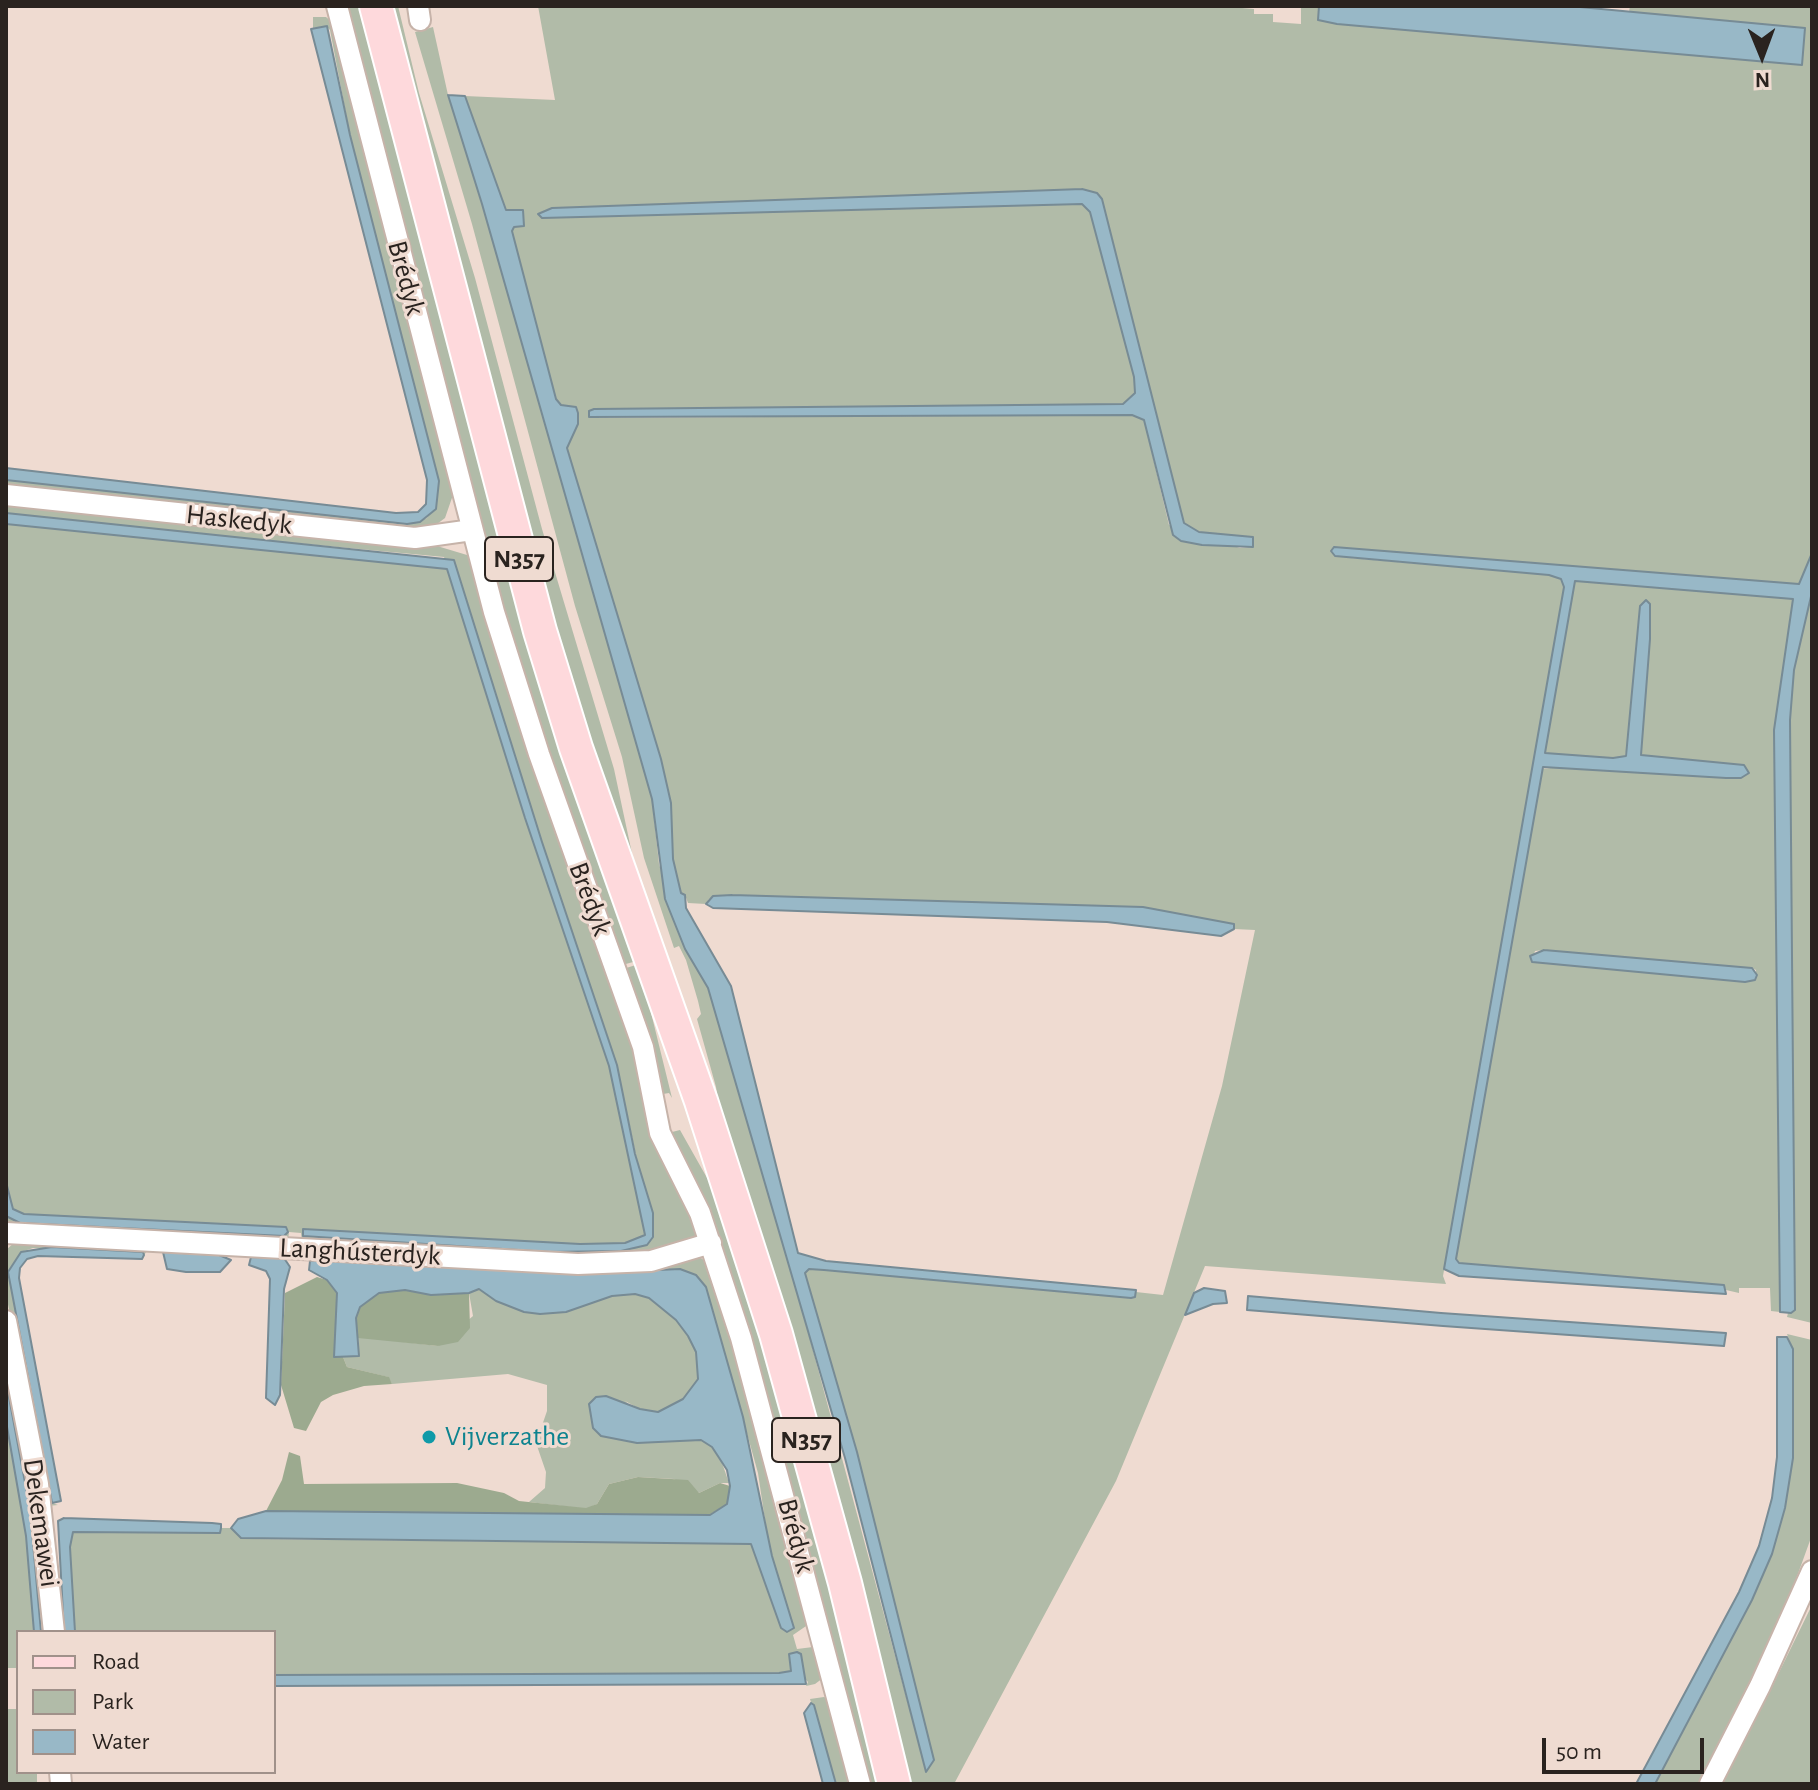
<!DOCTYPE html>
<html>
<head>
<meta charset="utf-8">
<style>
  body { margin:0 }
  #map { position:relative; width:1818px; height:1790px; overflow:hidden; background:#efdbd1; font-family:"Alegreya Sans",sans-serif }
  canvas { display:block }
  .frame { position:absolute; inset:0; border:8px solid #2a231f; pointer-events:none }
  .legend { position:absolute; left:16px; top:1630px; width:260px; height:144px; box-sizing:border-box; background:#efdbd1; border:2px solid #a0918a; margin:0; padding:10px 14px; list-style:none; font-size:24px; color:#2a231f }
  .legend li { display:flex; align-items:center; gap:16px; height:40px }
  .legend b { width:40px; border:2px solid #a0918a }
  .north { position:absolute; left:1722px; top:16px; width:80px; height:80px; -webkit-text-stroke:6px #efdbd1; paint-order:stroke; rotate:179deg; font-size:22px; font-weight:700; line-height:32px; text-align:center; color:#2a231f }
  .north::after { content:''; display:block; margin:auto; width:28px; height:36px; background:#2a231f; clip-path:polygon(50% 0,100% 100%,50% 72%,0 100%) }
  .scale { position:absolute; left:1542px; top:1738px; width:162px; height:36px; box-sizing:border-box; border:4px solid #2a231f; border-top:0; padding-left:10px; font-size:24px; line-height:28px; white-space:nowrap; color:#2a231f; -webkit-text-stroke:6px #efdbd1; paint-order:stroke }
</style>
</head>
<body>
<div id="map">
<canvas width="1818" height="1790"></canvas>
<div class="frame"></div>
<ul class="legend">
<li><b style="height:10px;background:#fed9dc"></b>Road</li>
<li><b style="height:22px;background:#b1bba8"></b>Park</li>
<li><b style="height:22px;background:#98b8c7"></b>Water</li>
</ul>
<div class="north">N</div>
<div class="scale">50 m</div>
</div>
<script>
const ctx = document.querySelector('canvas').getContext('2d');
ctx.lineJoin = 'round';
function fillPath(path, color) { ctx.fillStyle = color; ctx.fill(path, 'evenodd'); }
const shape = rows => new Path2D(rows.map(r => 'M' + r).join(''));
function trace(path, color, width, dash) { ctx.strokeStyle = color; ctx.lineWidth = width; ctx.lineCap = dash ? 'butt' : 'round'; ctx.setLineDash(dash || []); ctx.stroke(path); }
function label(font, color, halo, rows, align = 'center') {
  ctx.font = font + ' "Alegreya Sans",sans-serif'; ctx.lineWidth = 6; ctx.setLineDash([]); ctx.textBaseline = 'middle'; ctx.strokeStyle = halo; ctx.fillStyle = color; for (const [text, x, y, turn = 0] of rows) {
    ctx.save(); ctx.translate(x, y); ctx.rotate((+turn || 0) * Math.PI / 180); ctx.textAlign = isNaN(turn) ? turn : align; if (halo) ctx.strokeText(text, 0, 0); ctx.fillText(text, 0, 0); ctx.restore();
  }
}
fillPath(shape([
  [345,6,364,6,637,961,622,965,563,805,489,565],
  [388,6,398,6,419,93,475,278,542,529,614,769,637,877,569,687],
  [538,6,1218,6,1254,9,1254,14,1273,14,1273,22,1301,24,1301,6,1319,6,1318,20,1337,24,1802,65,1805,28,1629,12,1630,6,1812,6,1812,553,1800,584,1334,547,1331,551,1351,558,1549,575,1561,579,1564,587,1443,1276,1446,1284,1205,1266,1116,1481,954,1784,907,1784,722,1126,716,1087,697,1019,701,1014,698,1001,686,960,679,946,674,948,644,858,622,757,575,606,472,224,415,32,433,27,448,95,482,204,652,799,659,864,685,949,708,988,793,1276,926,1771,934,1760,857,1452,804,1273,809,1269,824,1270,1131,1298,1136,1292,1163,1295,1222,1086,1255,930,1234,929,1233,924,1142,907,732,895,709,899,706,904,688,903,685,895,681,894,673,859,671,803,661,759,567,448,578,424,556,399,512,231,514,227,524,226,523,210,506,210,465,96,555,100],
  [1082,189,1097,193,1102,199,1184,523,1199,532,1253,537,1253,547,1240,548,1169,525,1144,420,1132,415,593,418,590,411,594,409,1123,404,1135,393,1134,377,1090,212,1082,204,539,216,552,208],
  [313,17,326,17,333,23,454,492,445,518,429,530,6,490,6,480,386,522,407,524,427,518,439,481,350,135,330,30,326,26,313,28],
  [6,502,437,546,467,555,473,563,691,1207,698,1233,695,1239,643,1257,302,1243,301,1233,289,1232,288,1241,6,1226,6,1216,20,1223,284,1236,288,1232,286,1227,24,1214,13,1209,8,1200,6,524,447,569,525,818,609,1066,645,1235,625,1243,580,1244,303,1229,319,1238,549,1252,621,1251,653,1237,617,1065,444,557,94,524,6,513],
  [1575,581,1793,599,1774,730,1780,1312,1771,1311,1770,1288,1739,1288,1739,1293,1726,1290,1724,1285,1458,1263,1456,1259,1542,769,1646,757,1641,755,1650,639,1625,756,1613,758,1545,753],
  [1544,950,1752,968,1756,970,1755,980,1532,962,1535,951],
  [1812,592,1812,1323,1787,1317,1788,1313,1795,1310,1790,720,1794,670],
  [639,964,672,1098,669,1093,663,1094,664,1100,661,1101,623,969],
  [680,1130,724,1208,776,1376,882,1784,869,1784,668,1133],
  [15,1242,147,1251,144,1255,143,1252,33,1248,21,1252,8,1272,52,1503,58,1505,47,1506,6,1294,6,1250],
  [697,1255,709,1264,751,1406,809,1624,793,1635,797,1649,813,1647,823,1678,815,1684,806,1686,808,1682,793,1666,791,1671,779,1673,274,1675,274,1632,75,1632,70,1547,73,1532,219,1533,221,1528,231,1528,241,1538,253,1539,751,1544,781,1628,758,1473,706,1286,696,1275,680,1269,591,1273,481,1269],
  [479,1289,496,1301,524,1312,539,1314,566,1312,612,1296,635,1294,649,1298,676,1320,688,1336,696,1352,698,1379,684,1399,658,1412,640,1409,625,1401,672,1441,701,1440,712,1447,720,1457,729,1483,720,1483,699,1493,674,1479,638,1477,609,1484,597,1504,587,1509,529,1502,545,1488,546,1472,536,1443,547,1411,547,1385,508,1374,392,1384,388,1377,347,1367,343,1357,359,1355,358,1338,361,1337,438,1346,473,1316,469,1293],
  [1787,1334,1812,1340,1812,1535,1782,1618,1698,1784,1655,1784,1752,1600,1772,1554,1785,1508,1793,1458,1793,1349],
  [6,1421,26,1536,34,1632,18,1632,18,1668,6,1668],
  [1812,1605,1812,1784,1722,1784,1766,1699],
  [824,1697,829,1699,853,1784,836,1784,810,1699],
  [6,1709,18,1709,18,1772,37,1772,37,1784,6,1784]
]), '#b1bba8');
fillPath(shape([
  [317,1277,327,1280,337,1293,334,1357,343,1357,347,1367,389,1377,392,1384,364,1386,333,1395,321,1402,306,1431,294,1428,281,1385,285,1293],
  [405,1290,431,1295,469,1293,470,1328,458,1342,438,1346,358,1338,356,1318,360,1307,379,1293],
  [289,1452,300,1456,304,1484,457,1483,504,1493,519,1501,586,1508,597,1504,609,1484,638,1477,688,1480,699,1493,720,1483,730,1486,727,1504,709,1515,266,1511,282,1480]
]), '#9caa8f');
const water = shape([
  [1319,6,1569,6,1805,28,1802,65,1337,24,1318,20,1319,6],
  [327,26,350,135,439,481,436,509,420,522,407,524,6,480,6,468,396,513,418,512,426,504,427,480,311,29,327,26],
  [448,95,465,96,506,210,523,210,524,226,514,227,512,231,556,399,561,405,576,407,578,413,578,424,567,448,661,759,671,803,673,859,681,893,685,895,686,908,731,986,798,1253,826,1261,1136,1290,1135,1297,1131,1298,824,1270,809,1269,805,1273,857,1452,934,1760,926,1772,845,1458,708,988,685,949,665,899,652,799,482,204,448,95],
  [1082,189,1097,193,1102,199,1184,523,1199,532,1253,537,1253,547,1202,545,1181,541,1173,535,1144,420,1132,415,589,417,589,411,594,409,1123,404,1135,393,1134,377,1090,212,1082,204,542,218,538,214,552,208,1082,189],
  [6,513,454,560,542,842,617,1065,635,1154,653,1213,653,1237,647,1245,621,1251,549,1252,303,1236,303,1229,580,1244,625,1243,645,1235,609,1066,525,818,447,569,6,524,6,513],
  [1334,547,1799,584,1812,553,1812,592,1794,670,1790,720,1795,1310,1791,1313,1780,1312,1774,730,1793,599,1575,581,1545,753,1613,758,1626,756,1640,606,1646,600,1650,604,1650,639,1641,755,1744,765,1749,773,1741,778,1726,778,1543,767,1456,1259,1459,1263,1724,1285,1726,1294,1459,1276,1444,1269,1564,587,1561,579,1549,575,1335,556,1331,551,1334,547],
  [732,895,1143,907,1234,924,1234,929,1221,936,1107,922,713,908,706,904,713,896,732,895],
  [1544,950,1752,968,1757,975,1755,980,1745,982,1532,962,1530,956,1544,950],
  [6,1182,13,1209,24,1214,286,1227,288,1232,284,1236,20,1223,6,1216,6,1182],
  [52,1247,143,1252,144,1255,142,1259,38,1256,27,1259,20,1268,19,1278,61,1501,52,1503,8,1272,21,1252,52,1247],
  [163,1252,219,1255,231,1260,220,1272,186,1272,167,1269,163,1252],
  [251,1257,284,1258,290,1267,284,1289,280,1395,275,1405,266,1398,270,1279,266,1271,249,1265,251,1257],
  [318,1259,591,1273,680,1269,696,1275,706,1287,743,1417,772,1556,794,1628,787,1632,781,1628,751,1544,241,1538,231,1528,238,1519,266,1511,710,1515,727,1504,730,1486,727,1470,712,1447,701,1440,637,1443,601,1436,593,1428,589,1404,596,1397,606,1396,640,1409,658,1412,683,1399,698,1379,696,1352,688,1336,676,1320,649,1298,635,1294,612,1296,566,1312,540,1314,524,1312,496,1301,479,1289,469,1293,431,1295,405,1290,379,1293,360,1307,356,1318,359,1356,334,1357,337,1293,327,1280,309,1270,310,1261,318,1259],
  [1204,1288,1225,1291,1227,1303,1213,1304,1185,1315,1194,1293,1204,1288],
  [1248,1296,1441,1313,1726,1333,1724,1346,1443,1326,1247,1310,1248,1296],
  [1777,1337,1787,1337,1793,1349,1793,1458,1785,1508,1772,1554,1752,1600,1655,1784,1636,1784,1739,1592,1759,1546,1772,1498,1777,1457,1777,1337],
  [6,1381,30,1509,41,1632,34,1632,26,1536,6,1421,6,1381],
  [64,1518,212,1523,221,1524,221,1528,220,1533,73,1532,70,1547,75,1632,64,1632,58,1521,64,1518],
  [797,1652,801,1654,806,1684,274,1686,274,1675,779,1673,791,1671,789,1654,797,1652],
  [811,1703,814,1705,836,1784,823,1784,804,1713,811,1703]
]);
fillPath(water, '#98b8c7');
trace(water, '#778b95', 2);
const street = shape([
  [337,6,494,612,539,754,643,1047,660,1133,700,1213,741,1338,860,1784],
  [418,6,420,20],
  [6,495,415,538,472,530],
  [6,1233,578,1264,651,1261,711,1243],
  [6,1321,38,1484,54,1632],
  [60,1772,61,1784],
  [1710,1784,1760,1686,1812,1571]
]);
const primary = shape([
  [376,6,540,631,576,748,701,1101,776,1334,845,1583,894,1784]
]);
trace(street, '#c6b3a9', 24);
trace(primary, '#fff', 36);
trace(street, '#fff', 20);
trace(primary, '#fed9dc', 32);
for (const [x, y, r, color] of [
  [429,1437,8,"#0f9aa8"]
]) { const dot = new Path2D(); dot.arc(x, y, r, 0, 2 * Math.PI); ctx.fillStyle = color; ctx.fill(dot); trace(dot, '#efdbd1', 3); }
for (const [x, y, w] of [
  [519,559,68],
  [806,1440,68]
]) { const box = new Path2D(); box.roundRect(x - w / 2, y - 22, w, 44, 6); ctx.fillStyle = '#efdbd1'; ctx.fill(box); trace(box, '#2a231f', 2); }
label('bold 26px', '#2a231f', null, [
  ["N357",519,559],
  ["N357",806,1440]
]);
label('28px', '#2a231f', '#efdbd1', [
  ["Brédyk",406,278,75],
  ["Haskedyk",239,520,6],
  ["Brédyk",590,899,70],
  ["Langhústerdyk",360,1252,3],
  ["Dekemawei",41,1523,82],
  ["Brédyk",796,1536,75]
]);
label('28px', '#0d838f', '#efdbd1', [
  ["Vijverzathe",445,1437]
], 'left');
</script>
</body>
</html>
